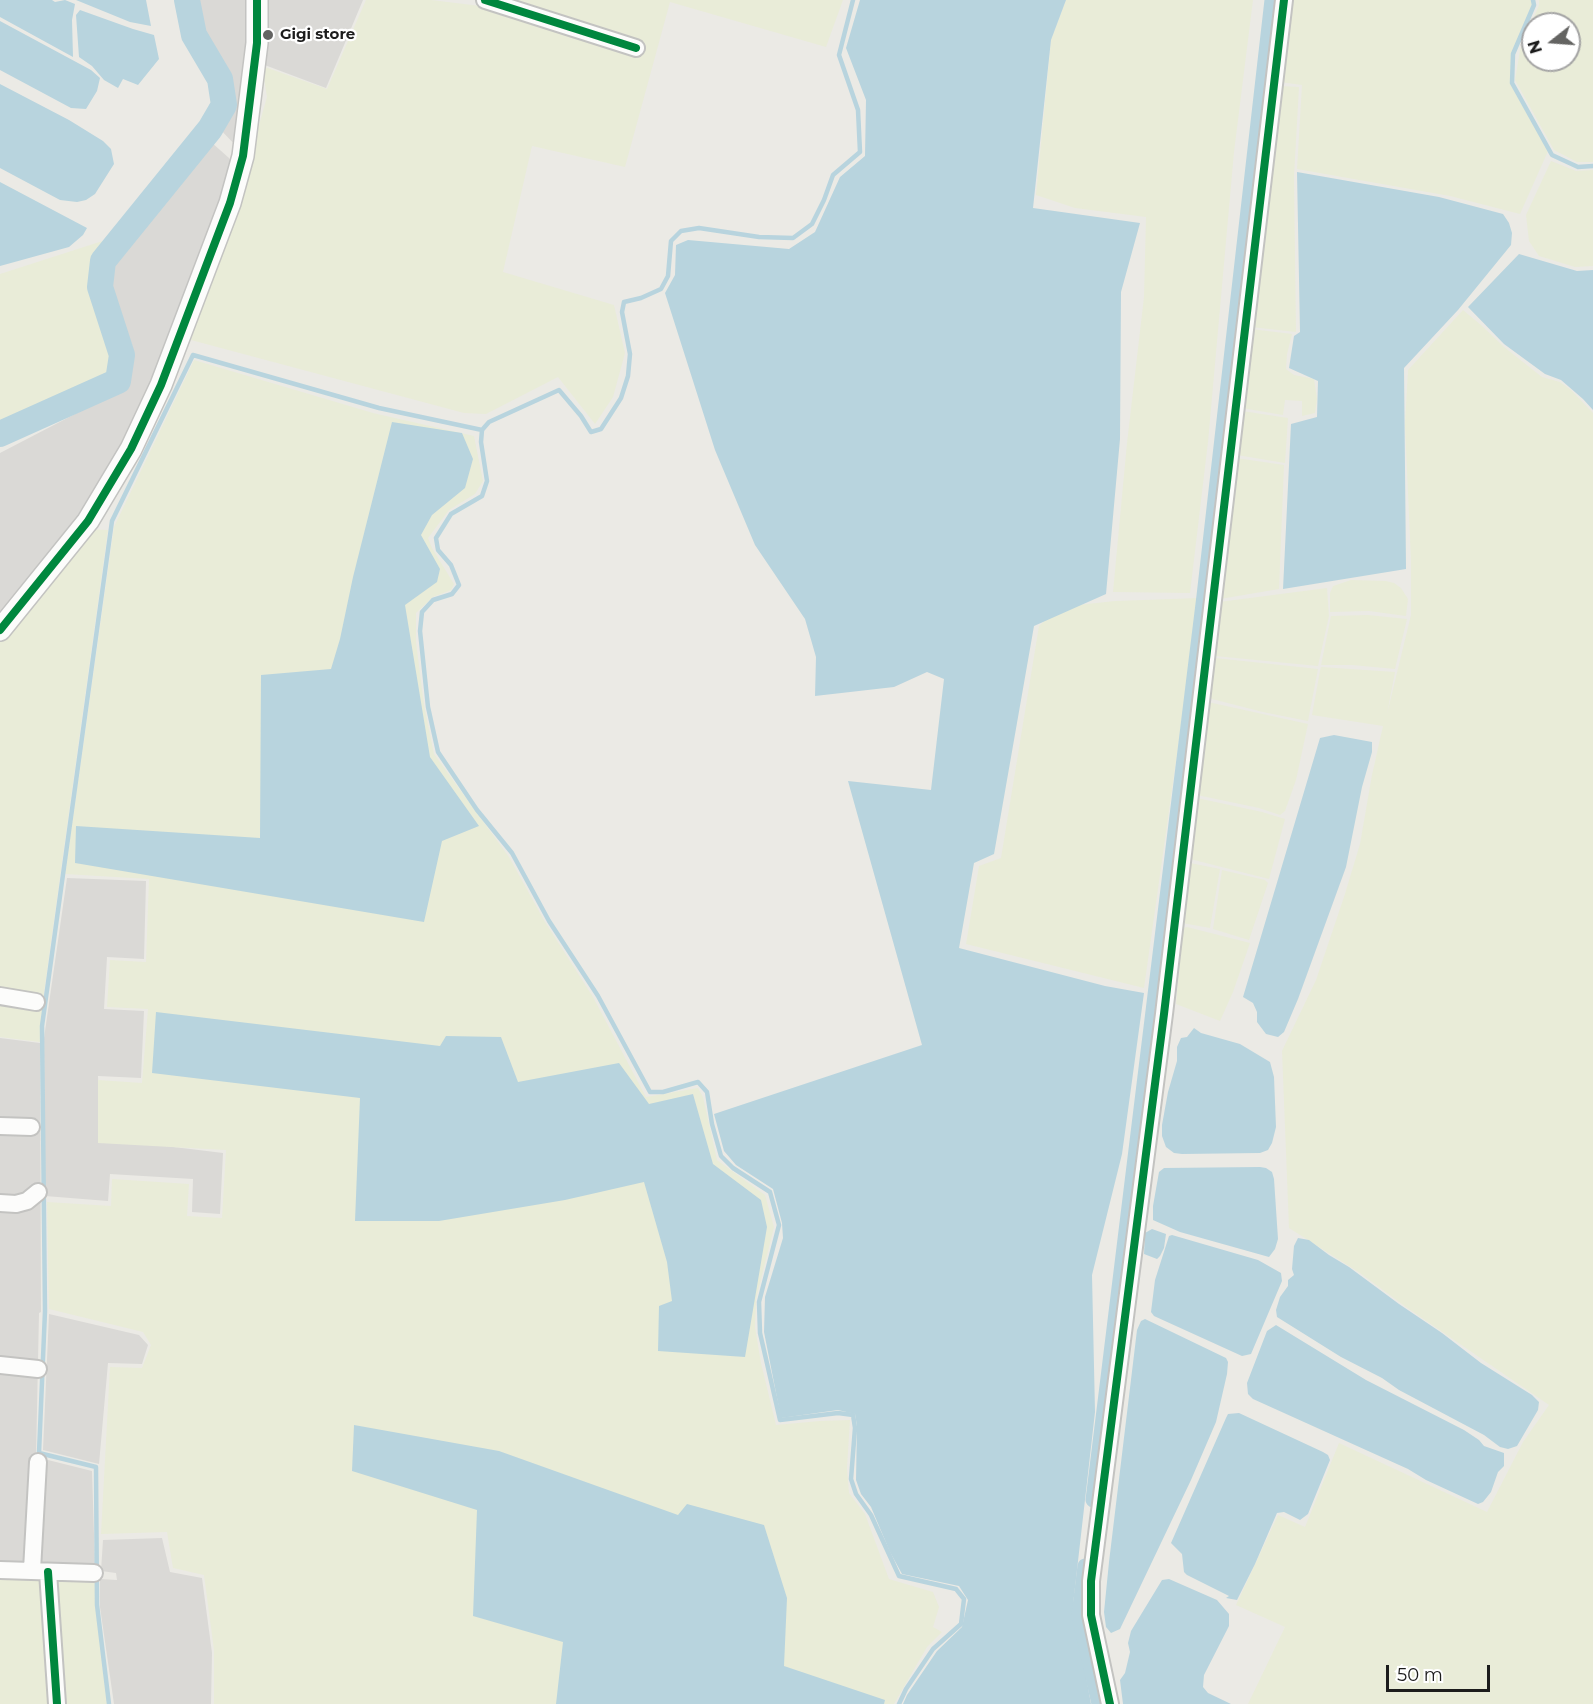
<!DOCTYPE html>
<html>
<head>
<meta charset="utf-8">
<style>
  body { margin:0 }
  #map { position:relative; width:1593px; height:1704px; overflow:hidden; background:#ebeae5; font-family:Montserrat,sans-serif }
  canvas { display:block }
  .north { position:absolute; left:1521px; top:12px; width:60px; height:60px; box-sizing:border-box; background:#fff; border:2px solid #a4a4a4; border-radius:50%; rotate:253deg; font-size:16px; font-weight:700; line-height:24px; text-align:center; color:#1c1c1c }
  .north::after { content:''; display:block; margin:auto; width:21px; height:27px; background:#646462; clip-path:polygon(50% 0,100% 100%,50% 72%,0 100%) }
  .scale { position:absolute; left:1386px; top:1665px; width:104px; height:27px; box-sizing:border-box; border:3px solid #1c1c1c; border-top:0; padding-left:8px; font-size:18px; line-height:21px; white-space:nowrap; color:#1c1c1c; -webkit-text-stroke:4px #fff; paint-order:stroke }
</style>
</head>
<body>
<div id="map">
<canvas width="1593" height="1704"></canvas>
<div class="north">N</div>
<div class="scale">50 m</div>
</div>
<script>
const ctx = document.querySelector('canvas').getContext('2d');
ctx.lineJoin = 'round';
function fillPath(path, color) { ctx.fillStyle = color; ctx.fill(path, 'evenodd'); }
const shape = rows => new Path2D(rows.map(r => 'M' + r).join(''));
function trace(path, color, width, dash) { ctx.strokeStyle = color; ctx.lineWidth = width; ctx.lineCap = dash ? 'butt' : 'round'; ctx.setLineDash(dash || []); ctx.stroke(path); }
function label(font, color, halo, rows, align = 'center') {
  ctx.font = font + ' Montserrat,sans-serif'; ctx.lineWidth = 4.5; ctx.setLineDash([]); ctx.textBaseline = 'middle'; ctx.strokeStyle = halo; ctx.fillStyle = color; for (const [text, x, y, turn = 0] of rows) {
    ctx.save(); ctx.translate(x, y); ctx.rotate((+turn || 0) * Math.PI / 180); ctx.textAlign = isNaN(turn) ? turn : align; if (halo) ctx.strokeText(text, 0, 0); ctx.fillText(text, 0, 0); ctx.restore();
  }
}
fillPath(shape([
  [190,0,251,0,240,150,216,125,227,104,222,75,198,35],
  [261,0,363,0,326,88,262,64],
  [211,142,229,158,233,165,160,381,84,519,0,618,0,453,127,387,133,348,111,285,113,264],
  [67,878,146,881,144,959,107,957,104,1009,144,1011,141,1078,98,1076,100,1138,223,1153,220,1214,192,1212,193,1179,110,1174,108,1201,45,1196,44,1038],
  [0,1038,40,1043,41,1312,39,1313,36,1457,92,1471,95,1567,0,1566],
  [49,1314,139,1335,148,1345,142,1364,108,1363,99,1464,43,1450],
  [162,1538,170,1572,202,1578,212,1653,211,1704,114,1704,100,1607,100,1579,117,1580,116,1573,101,1571,103,1540]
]), '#dad9d6');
fillPath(shape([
  [366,0,431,0,497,8,500,0,843,0,826,47,670,2,625,167,532,146,503,272,614,305,625,353,613,397,595,424,558,377,486,414,464,413,191,340,237,202,267,97,262,66,327,89],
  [1066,0,1253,0,1234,152,1208,442,1190,593,1113,592,1127,443,1144,297,1146,217,1075,208,1036,195,1051,40],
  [1290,0,1532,0,1532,5,1512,53,1510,83,1548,151,1520,214,1450,196,1297,169,1302,85,1280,82],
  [1539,0,1593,0,1593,162,1577,162,1554,150,1515,80,1520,50,1539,5],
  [1533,24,1569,24,1569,60,1533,60],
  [1279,86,1299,87,1294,176,1296,332,1251,327],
  [1551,161,1576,171,1593,170,1593,266,1575,267,1539,256,1529,241,1526,215],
  [118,236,100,258,95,290,119,356,114,379,0,429,0,274],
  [1463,310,1481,325,1504,347,1542,377,1560,382,1571,390,1593,413,1593,1704,1248,1704,1285,1627,1236,1605,1278,1515,1305,1527,1339,1443,1487,1512,1523,1442,1549,1405,1406,1307,1360,1273,1289,1228,1282,1051,1316,980,1344,897,1360,844,1372,775,1383,726,1312,715,1320,671,1321,667,1395,672,1387,714,1411,615,1411,561,1405,424,1408,370],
  [1251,329,1292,334,1287,354,1286,369,1294,375,1314,379,1317,399,1315,413,1302,416,1302,401,1285,400,1283,415,1242,408],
  [194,360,373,413,474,436,483,481,475,494,449,510,428,538,432,548,454,584,451,590,433,597,416,613,416,642,424,705,434,754,509,857,545,922,593,997,646,1097,698,1088,703,1097,717,1160,765,1195,774,1227,756,1299,755,1327,761,1363,776,1425,820,1421,850,1420,847,1468,849,1493,865,1514,889,1579,933,1592,939,1607,933,1627,942,1632,927,1647,894,1704,214,1704,214,1650,204,1575,173,1568,167,1532,101,1534,110,1367,142,1368,151,1345,143,1332,49,1309,47,1202,111,1206,112,1179,189,1184,187,1216,222,1218,226,1150,98,1143,98,1080,142,1083,148,1009,107,1007,110,960,146,962,149,879,65,874,114,527],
  [1242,411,1288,418,1285,463,1237,455],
  [1236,458,1284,465,1279,589,1220,599],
  [86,529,108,530,43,1000,40,1042,0,1037,0,636],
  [1351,580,1386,581,1394,583,1401,588,1408,599,1406,616,1369,611,1330,612,1330,593,1333,586],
  [1327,588,1329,616,1318,666,1215,656,1219,602],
  [1199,598,1144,988,966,944,979,866,1001,858,1039,626,1060,607,1115,601],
  [1368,615,1407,619,1395,669,1352,665,1321,665,1331,616],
  [1215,658,1318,669,1308,721,1263,712,1208,698],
  [1208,702,1308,724,1296,780,1285,811,1280,815,1259,808,1197,795],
  [1197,798,1262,812,1285,819,1269,879,1190,859],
  [1190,863,1220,869,1210,928,1182,923],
  [1222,870,1265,880,1268,883,1249,940,1213,929],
  [1187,927,1250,943,1233,992,1220,1021,1176,1004,1183,928],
  [0,1573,96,1576,96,1605,107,1704,0,1704]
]), '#e9ecd8');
fillPath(shape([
  [0,0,52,0,55,2,65,0,75,4,72,20,73,57,0,17],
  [76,0,146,0,151,26,130,22],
  [860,0,1066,0,1051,40,1033,208,1140,223,1121,292,1120,439,1106,594,1034,626,994,854,974,863,959,948,1105,986,1144,993,1122,1154,1092,1275,1095,1412,1073,1605,1091,1704,903,1704,907,1695,937,1651,962,1627,968,1600,959,1586,902,1574,890,1552,871,1507,861,1494,856,1480,857,1426,855,1414,838,1410,781,1418,764,1332,765,1297,783,1238,782,1223,773,1189,736,1165,724,1151,714,1114,922,1045,848,781,931,790,944,679,927,672,894,687,815,696,816,657,805,619,755,545,715,450,665,293,675,275,676,245,688,240,789,249,815,232,840,177,865,156,866,100,846,48],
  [80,10,133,29,154,35,159,59,138,85,123,79,118,88,104,80,92,66,79,57,76,15],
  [0,21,91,70,100,78,97,91,86,109,71,108,0,70],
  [0,84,69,120,103,141,111,149,114,164,95,194,86,200,77,202,60,200,0,168],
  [1297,172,1439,197,1503,214,1509,223,1512,233,1511,245,1458,310,1404,368,1406,569,1283,589,1291,424,1317,417,1318,381,1289,368,1294,336,1300,332],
  [0,182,87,228,83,235,69,247,0,266],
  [1519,254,1577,271,1593,270,1593,410,1583,399,1561,380,1545,374,1504,344,1468,307],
  [392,422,462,433,473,459,465,488,432,515,421,535,440,569,437,582,405,605,430,757,479,826,442,841,424,922,75,863,76,826,260,838,261,675,331,669,340,639,353,577],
  [1334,735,1372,742,1372,752,1362,787,1346,867,1298,999,1284,1032,1278,1037,1266,1034,1257,1022,1257,1012,1253,1003,1243,997,1320,738],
  [156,1012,440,1046,446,1036,501,1037,518,1082,619,1063,649,1104,693,1094,713,1164,761,1200,767,1227,745,1357,658,1351,659,1306,672,1301,667,1262,644,1182,565,1200,439,1221,355,1221,360,1098,152,1073],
  [1194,1028,1201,1033,1240,1044,1270,1062,1274,1077,1276,1127,1272,1143,1268,1150,1260,1153,1182,1154,1174,1153,1166,1147,1162,1136,1162,1125,1168,1092,1177,1061,1177,1047,1181,1038,1187,1037],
  [1260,1167,1266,1168,1272,1172,1274,1179,1278,1239,1275,1249,1269,1257,1180,1232,1153,1220,1153,1206,1159,1172,1164,1168],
  [1152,1229,1166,1234,1164,1248,1160,1256,1157,1259,1144,1254,1145,1233],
  [1172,1235,1258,1260,1281,1273,1282,1281,1251,1354,1242,1356,1154,1316,1151,1312,1155,1280,1169,1236],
  [1298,1238,1309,1240,1329,1255,1349,1267,1399,1304,1442,1333,1481,1363,1532,1395,1539,1402,1538,1410,1517,1446,1508,1449,1500,1447,1484,1435,1399,1390,1382,1378,1341,1357,1277,1317,1276,1310,1280,1297,1288,1286,1288,1280,1294,1275,1292,1269,1294,1246],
  [1145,1319,1226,1358,1228,1362,1227,1374,1216,1422,1191,1480,1120,1629,1111,1633,1106,1627,1104,1612,1109,1562,1137,1330,1141,1321],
  [1276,1325,1366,1380,1464,1430,1479,1440,1484,1446,1504,1453,1504,1466,1498,1472,1491,1492,1483,1502,1478,1504,1426,1480,1408,1469,1253,1399,1248,1394,1247,1383,1267,1331],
  [1239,1413,1323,1452,1328,1455,1330,1460,1308,1514,1300,1520,1284,1512,1277,1513,1255,1564,1237,1600,1226,1598,1229,1596,1187,1575,1184,1572,1182,1554,1171,1543,1226,1418,1228,1414],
  [354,1425,499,1451,678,1515,687,1504,764,1525,787,1598,784,1666,885,1700,884,1704,556,1704,563,1642,473,1616,477,1510,352,1471],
  [1169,1579,1217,1600,1229,1614,1229,1626,1204,1675,1203,1687,1208,1693,1231,1704,1123,1704,1120,1680,1125,1673,1130,1652,1128,1643,1131,1631,1162,1580]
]), '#b8d4de');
trace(shape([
  [853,0,839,55,858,110,860,152,833,175,824,200,812,224,793,238,759,237,699,228,681,231,671,241,668,276,661,289,641,298,624,302,622,312,630,354,628,376,621,398,601,429,591,432,581,416,559,390,489,422,482,430,481,442,487,481,482,496,451,514,436,538,438,550,451,565,459,585,452,594,433,600,422,612,420,631,428,707,438,752,477,810,512,853,549,921,598,996,650,1092,663,1092,698,1082,707,1092,712,1124,721,1156,733,1168,770,1192,779,1225,759,1302,760,1333,780,1420,838,1413,853,1415,855,1428,851,1479,856,1494,871,1515,899,1576,956,1589,964,1599,961,1624,933,1649,906,1689,899,1704],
  [1533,0,1534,5,1513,54,1512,83,1552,155,1578,167,1593,166],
  [109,1704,97,1605,96,1467,39,1453,45,1311,42,1026,112,521,193,355,379,408,482,430]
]), '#b8d4de', 4.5);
trace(shape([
  [1093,1500,1204,596,1272,0],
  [1085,1566,1079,1615,1099,1704]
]), '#b8d4de', 15);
trace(shape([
  [0,434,118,381,122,355,100,287,103,261,210,129,224,105,220,79,194,35,187,0]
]), '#b8d4de', 26);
const minor = shape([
  [485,0,636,48],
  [0,996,36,1002],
  [0,1126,31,1127],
  [0,1203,16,1204,27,1201,38,1192],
  [0,1365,38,1369],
  [0,1570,94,1573],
  [32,1570,38,1462],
  [48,1572,57,1704],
  [1110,1704,1091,1615,1091,1581,1164,1014,1284,0]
]);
const tertiary = shape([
  [0,630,88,521,131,449,161,385,230,203,243,156,257,43,257,0]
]);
trace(minor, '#c3c3c1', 20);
trace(tertiary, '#c3c3c1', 24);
trace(minor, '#fcfcfb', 16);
trace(tertiary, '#fcfcfb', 21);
trace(shape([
  [485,0,636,48],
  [0,630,88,521,131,449,161,385,230,203,243,156,257,43,257,0],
  [48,1572,57,1704],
  [1110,1704,1091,1615,1091,1581,1164,1014,1284,0]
]), '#00873e', 8);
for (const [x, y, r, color] of [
  [268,35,6,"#646462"]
]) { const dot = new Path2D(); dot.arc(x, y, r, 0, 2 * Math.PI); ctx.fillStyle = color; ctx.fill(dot); trace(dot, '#fff', 2); }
label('bold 15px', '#1c1c1c', '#fff', [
  ["Gigi store",280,35]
], 'left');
</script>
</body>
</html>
